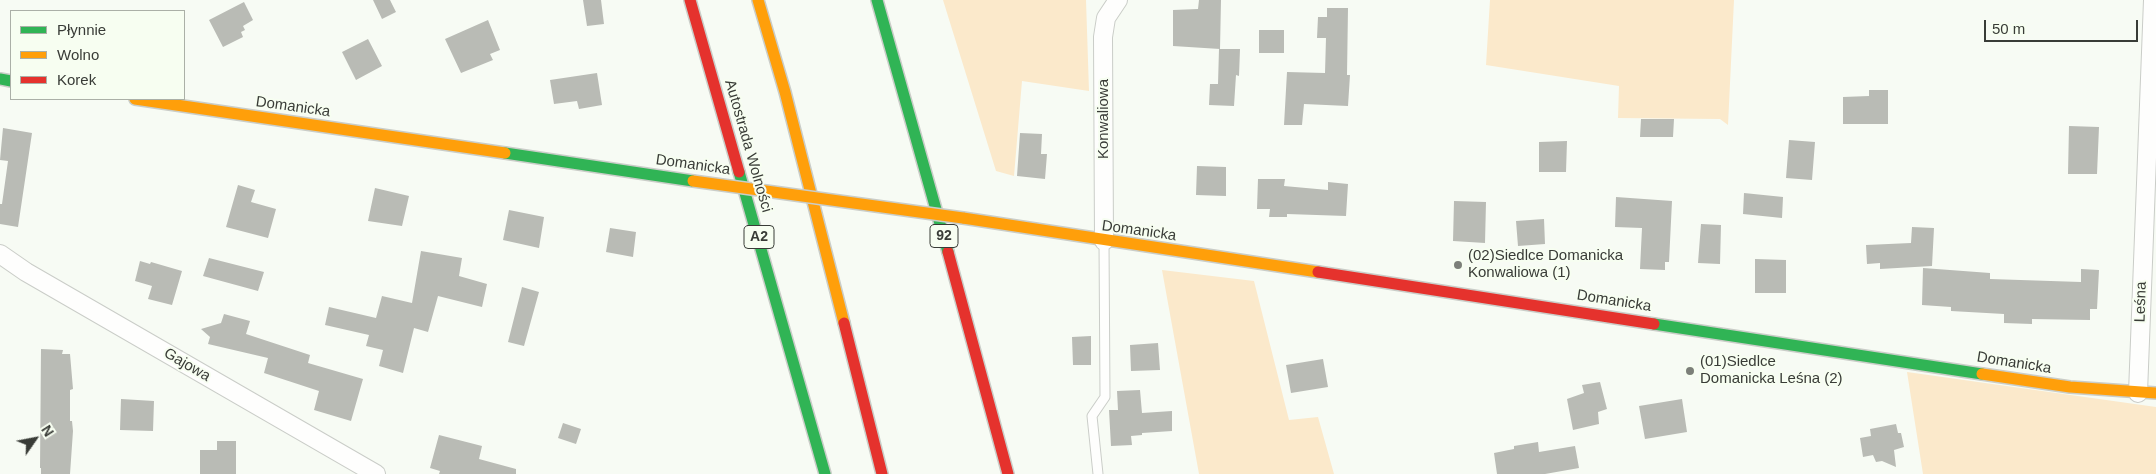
<!DOCTYPE html>
<html>
<head>
<meta charset="utf-8">
<style>
  body { margin:0 }
  #map { position:relative; width:2156px; height:474px; overflow:hidden; background:#f7fbf4; font-family:Arial,sans-serif }
  canvas { display:block }
  .legend { position:absolute; left:10px; top:10px; width:175px; height:90px; box-sizing:border-box; background:#f7fef1; border:1px solid #abb0a7; margin:0; padding:6px 9px; list-style:none; font-size:15px; color:#393c37 }
  .legend li { display:flex; align-items:center; gap:10px; height:25px }
  .legend b { width:25px; border:1px solid #abb0a7 }
  .north { position:absolute; left:10px; top:414px; width:50px; height:50px; -webkit-text-stroke:4px #f7fef1; paint-order:stroke; rotate:57deg; font-size:14px; font-weight:700; line-height:20px; text-align:center; color:#393c37 }
  .north::after { content:''; display:block; margin:auto; width:18px; height:22px; background:#393c37; clip-path:polygon(50% 0,100% 100%,50% 72%,0 100%) }
  .scale { position:absolute; left:1984px; top:20px; width:154px; height:22px; box-sizing:border-box; border:2px solid #393c37; border-top:0; padding-left:6px; font-size:15px; line-height:18px; white-space:nowrap; color:#393c37; -webkit-text-stroke:4px #f7fef1; paint-order:stroke }
</style>
</head>
<body>
<div id="map">
<canvas width="2156" height="474"></canvas>
<ul class="legend">
<li><b style="height:6px;background:#30b455"></b>Płynnie</li>
<li><b style="height:6px;background:#ff9f0a"></b>Wolno</li>
<li><b style="height:6px;background:#e5322d"></b>Korek</li>
</ul>
<div class="north">N</div>
<div class="scale">50 m</div>
</div>
<script>
const ctx = document.querySelector('canvas').getContext('2d');
ctx.lineJoin = 'round';
function fillPath(path, color) { ctx.fillStyle = color; ctx.fill(path, 'evenodd'); }
const shape = rows => new Path2D(rows.map(r => 'M' + r).join(''));
function trace(path, color, width, dash) { ctx.strokeStyle = color; ctx.lineWidth = width; ctx.lineCap = dash ? 'butt' : 'round'; ctx.setLineDash(dash || []); ctx.stroke(path); }
function label(font, color, halo, rows, align = 'center') {
  ctx.font = font + ' Arial,sans-serif'; ctx.lineWidth = 4; ctx.setLineDash([]); ctx.textBaseline = 'middle'; ctx.strokeStyle = halo; ctx.fillStyle = color; for (const [text, x, y, turn = 0] of rows) {
    ctx.save(); ctx.translate(x, y); ctx.rotate((+turn || 0) * Math.PI / 180); ctx.textAlign = isNaN(turn) ? turn : align; if (halo) ctx.strokeText(text, 0, 0); ctx.fillText(text, 0, 0); ctx.restore();
  }
}
fillPath(shape([
  [943,0,1086,0,1089,91,1022,81,1014,176,996,171],
  [1490,0,1734,0,1728,125,1720,119,1618,118,1619,86,1486,65],
  [1162,270,1254,281,1289,420,1318,417,1334,474,1199,474],
  [1907,372,2156,407,2156,474,1923,474]
]), '#fbe9cb');
fillPath(shape([
  [373,0,390,0,396,12,382,19],
  [583,0,601,0,604,24,587,26],
  [1199,0,1221,0,1220,49,1173,46,1173,10,1198,9],
  [244,2,253,20,243,26,245,30,241,32,243,37,223,47,209,20],
  [1327,8,1348,8,1347,75,1350,75,1348,106,1304,104,1302,125,1284,125,1287,72,1325,73,1326,38,1317,38,1318,17,1327,17],
  [488,20,500,50,490,54,493,60,461,73,445,39],
  [1259,30,1284,30,1284,53,1259,53],
  [368,39,382,66,356,80,342,52],
  [1219,49,1240,49,1239,76,1236,75,1234,106,1209,105,1210,84,1218,84],
  [597,73,602,105,579,109,577,101,554,104,550,80],
  [1869,90,1888,90,1888,124,1843,124,1843,97,1869,96],
  [1641,119,1674,119,1673,137,1640,137],
  [2069,126,2099,127,2097,174,2068,174],
  [3,128,32,133,18,227,0,224,0,204,2,204,8,161,0,160],
  [1020,133,1042,134,1041,154,1047,154,1045,179,1017,176],
  [1789,140,1815,142,1812,180,1786,178],
  [1567,141,1566,172,1539,172,1539,142],
  [1197,166,1226,167,1226,196,1196,195],
  [1258,179,1285,179,1284,186,1328,190,1328,182,1348,184,1346,216,1287,214,1287,217,1269,217,1270,209,1257,209],
  [238,185,255,190,251,202,276,209,268,238,226,227],
  [375,188,409,196,402,226,368,221],
  [1744,193,1783,197,1782,218,1743,214],
  [1616,197,1672,201,1669,262,1665,262,1665,270,1640,269,1642,228,1615,227],
  [1454,201,1486,202,1485,243,1453,241],
  [509,210,544,217,539,248,503,240],
  [1544,219,1545,244,1518,246,1516,221],
  [1701,224,1721,225,1720,264,1698,263],
  [1912,227,1934,228,1932,266,1880,269,1880,263,1867,264,1866,245,1911,243],
  [610,228,636,232,633,257,606,252],
  [421,251,462,258,459,276,487,284,482,307,438,296,428,332,414,328,403,373,379,366,383,350,366,346,369,335,325,325,329,307,376,318,382,296,412,303],
  [209,258,264,272,258,291,203,276],
  [1755,259,1786,260,1786,293,1755,293],
  [140,261,150,264,151,262,182,271,172,305,148,299,152,286,135,281],
  [1923,268,1990,273,1990,279,2081,282,2081,269,2099,270,2097,309,2090,309,2090,320,2032,319,2032,324,2004,323,2004,314,1951,311,1951,307,1922,305],
  [522,287,539,292,524,346,508,342],
  [224,314,250,321,246,334,310,355,308,363,363,379,351,421,314,410,319,391,264,373,268,358,208,344,210,337,201,329,221,323],
  [1091,336,1091,365,1073,365,1072,337],
  [1158,343,1160,370,1131,371,1130,345],
  [41,349,63,350,62,354,70,354,73,389,70,390,70,421,72,421,73,431,70,474,41,474,41,468,40,468],
  [1323,359,1328,387,1291,393,1286,365],
  [1600,382,1607,409,1598,412,1599,424,1573,430,1567,399,1584,393,1582,385],
  [1140,390,1142,413,1172,411,1172,431,1142,433,1142,435,1131,436,1132,445,1111,446,1109,410,1118,410,1117,391],
  [121,399,154,401,153,431,120,430],
  [1682,399,1687,432,1645,439,1639,406],
  [563,423,581,429,576,444,558,438],
  [1896,424,1898,433,1901,433,1904,447,1894,450,1896,467,1882,461,1876,462,1873,455,1863,457,1860,438,1871,436,1870,429],
  [439,435,482,446,479,459,516,469,516,474,439,474,440,471,430,468],
  [217,441,236,441,236,474,200,474,200,450,217,450],
  [1538,442,1539,452,1575,446,1579,468,1545,474,1497,474,1494,453,1514,449,1514,446]
]), '#b9bbb5');
const lane = shape([
  [1098,474,1092,416,1105,397,1104,242]
]);
const street = shape([
  [1104,241,1103,37,1106,18,1118,0],
  [0,254,26,272,376,474],
  [2138,393,2153,0]
]);
const fast = shape([
  [877,0,948,252],
  [0,79,11,81],
  [505,153,693,181],
  [739,172,825,474],
  [1654,324,1982,374]
]);
const slow = shape([
  [758,0,785,92,844,323],
  [135,99,505,153],
  [963,218,1318,272],
  [1982,374,2070,387,2156,393]
]);
const jam = shape([
  [690,0,739,172],
  [948,252,1008,474],
  [1318,272,1654,324],
  [844,323,882,474]
]);
trace(lane, '#cacdc8', 11);
trace(street, '#cacdc8', 20);
trace(fast, '#cacdc8', 14);
trace(slow, '#cacdc8', 14);
trace(jam, '#cacdc8', 14);
trace(lane, '#fefefd', 9);
trace(street, '#fefefd', 18);
trace(fast, '#30b455', 11);
trace(slow, '#ff9f0a', 11);
trace(jam, '#e5322d', 11);
const slowBridge = shape([
  [693,181,963,218]
]);
trace(slowBridge, '#cacdc8', 14, []);
trace(slowBridge, '#ff9f0a', 11);
for (const [x, y, r, color] of [
  [1458,265,5,"#7c7f79"],
  [1690,371,5,"#7c7f79"]
]) { const dot = new Path2D(); dot.arc(x, y, r, 0, 2 * Math.PI); ctx.fillStyle = color; ctx.fill(dot); trace(dot, '#f7fef1', 2); }
for (const [x, y, w] of [
  [944,236,28],
  [759,237,30]
]) { const box = new Path2D(); box.roundRect(x - w / 2, y - 11.5, w, 23, 4); ctx.fillStyle = '#f7fef1'; ctx.fill(box); trace(box, '#393c37', 1); }
label('bold 14px', '#393c37', null, [
  ["92",944,236],
  ["A2",759,237]
]);
label('15px', '#393c37', '#f7fef1', [
  ["Domanicka",293,107,8],
  ["Konwaliowa",1104,119,-90],
  ["Autostrada Wolności",748,146,74],
  ["Domanicka",693,165,8],
  ["Domanicka",1139,231,8],
  ["Domanicka",1614,301,9],
  ["Leśna",2141,302,-88],
  ["Domanicka",2014,363,9],
  ["Gajowa",187,365,30]
]);
label('15px', '#393c37', '#f7fef1', [
  ["(02)Siedlce Domanicka",1468,256],
  ["Konwaliowa (1)",1468,273],
  ["(01)Siedlce",1700,362],
  ["Domanicka Leśna (2)",1700,379]
], 'left');
</script>
</body>
</html>
